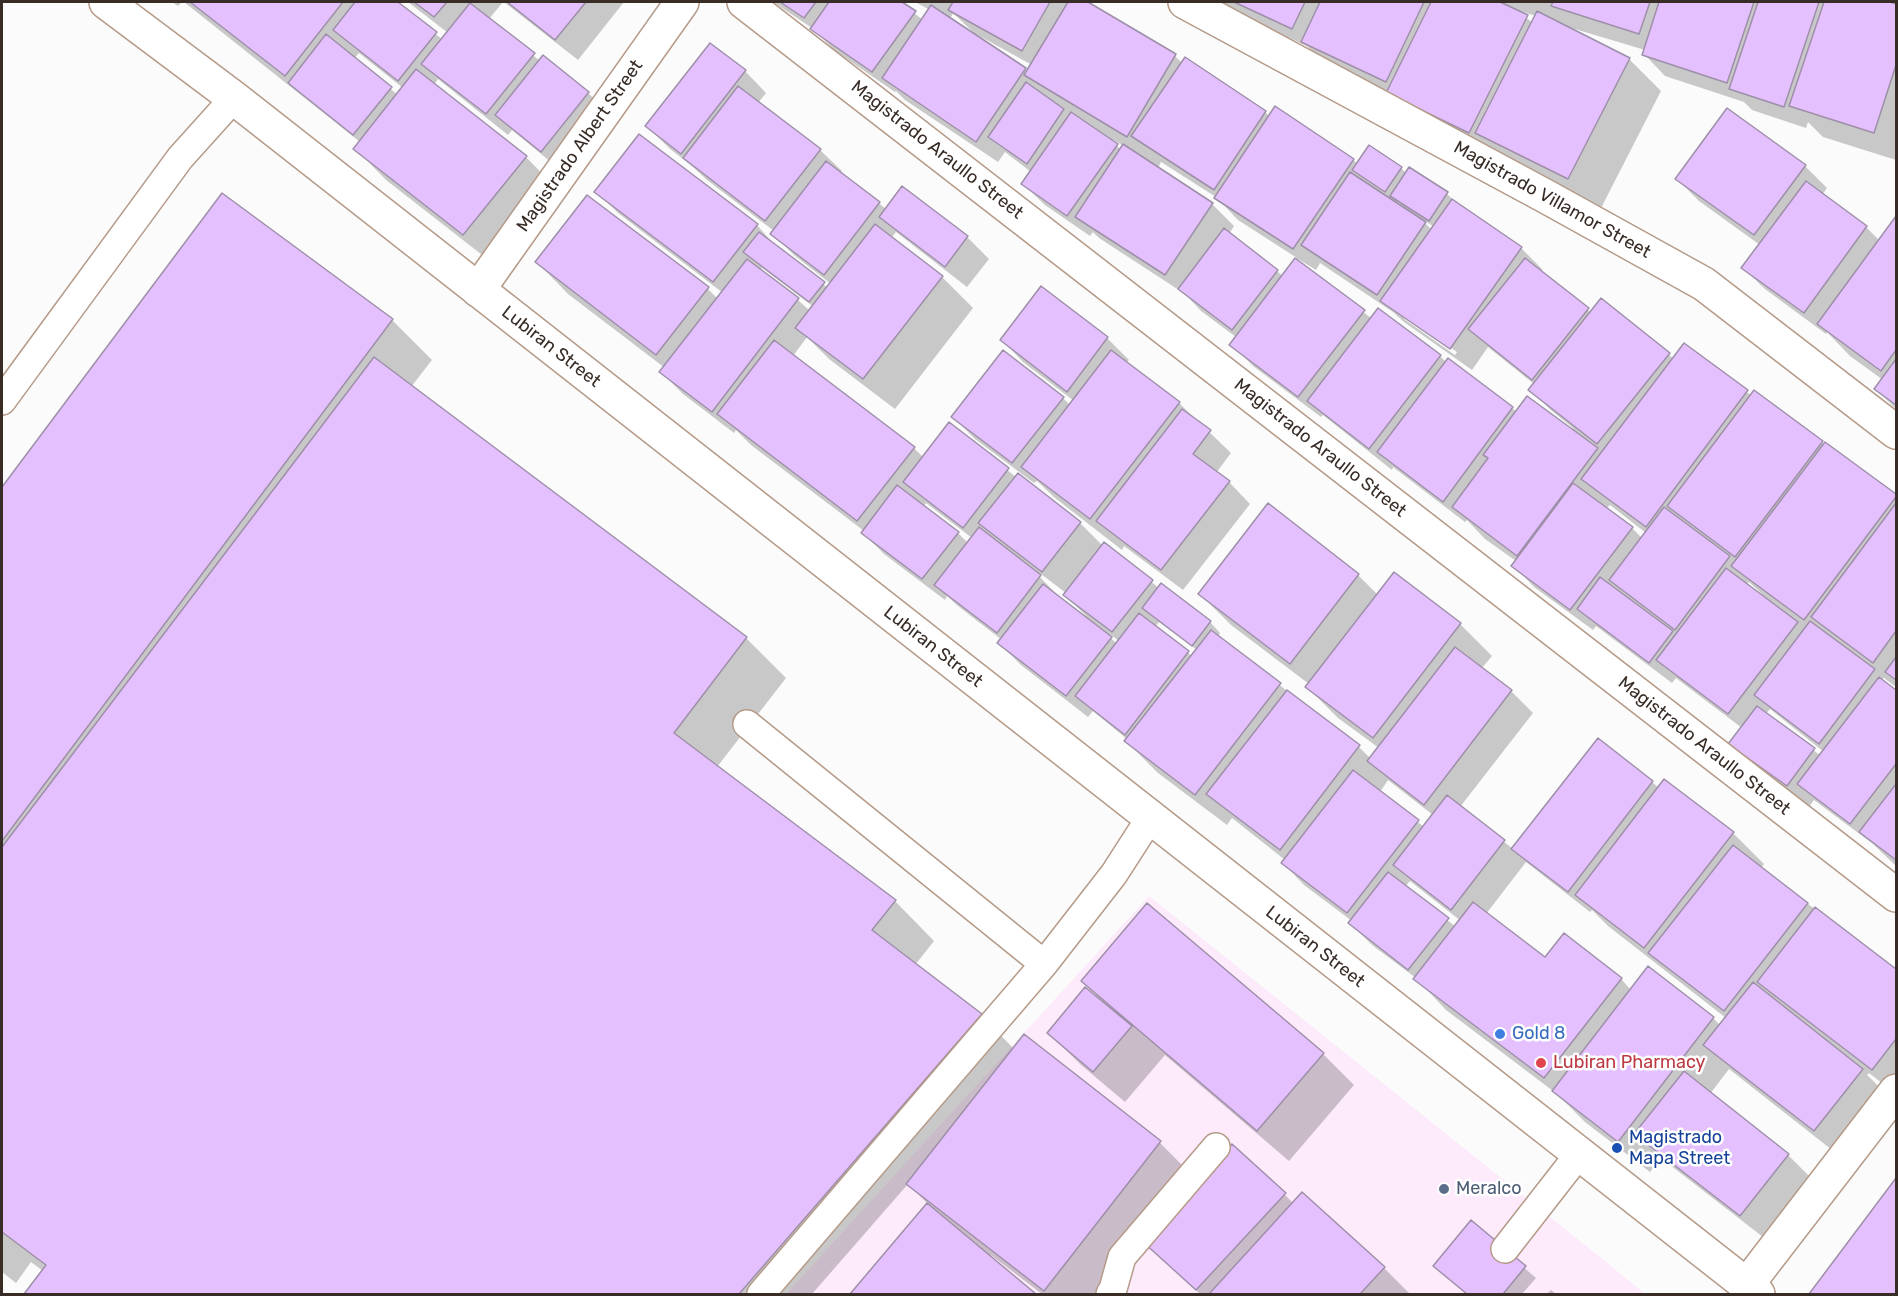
<!DOCTYPE html>
<html>
<head>
<meta charset="utf-8">
<style>
  body { margin:0 }
  #map { position:relative; width:1898px; height:1296px; overflow:hidden; background:#fbfbfb; font-family:Rubik,sans-serif }
  canvas { display:block }
  .frame { position:absolute; inset:0; border:3px solid #382d26; pointer-events:none }
</style>
</head>
<body>
<div id="map">
<canvas width="1898" height="1296"></canvas>
<div class="frame"></div>
</div>
<script>
const ctx = document.querySelector('canvas').getContext('2d');
ctx.lineJoin = 'round';
function fillPath(path, color) { ctx.fillStyle = color; ctx.fill(path, 'evenodd'); }
const shape = rows => new Path2D(rows.map(r => 'M' + r).join(''));
function trace(path, color, width, dash) { ctx.strokeStyle = color; ctx.lineWidth = width; ctx.lineCap = dash ? 'butt' : 'round'; ctx.setLineDash(dash || []); ctx.stroke(path); }
function label(font, color, halo, rows, align = 'center') {
  ctx.font = font + ' Rubik,sans-serif'; ctx.lineWidth = 5; ctx.setLineDash([]); ctx.textBaseline = 'middle'; ctx.strokeStyle = halo; ctx.fillStyle = color; for (const [text, x, y, turn = 0] of rows) {
    ctx.save(); ctx.translate(x, y); ctx.rotate((+turn || 0) * Math.PI / 180); ctx.textAlign = isNaN(turn) ? turn : align; if (halo) ctx.strokeText(text, 0, 0); ctx.fillText(text, 0, 0); ctx.restore();
  }
}
fillPath(shape([
  [1149,896,1600,1257,1645,1294,786,1294]
]), '#fdeafb');
fillPath(shape([
  [172,2,182,2,178,6],
  [184,2,396,2,443,40,448,33,408,2,503,2,489,19,540,61,543,57,588,93,610,114,563,172,512,130,508,135,438,79,434,85,526,157,557,189,495,265,386,180,355,148,360,142],
  [359,53,403,88,398,95,354,59],
  [504,2,624,2,578,60],
  [773,2,900,2,923,20,930,10,915,2,1085,2,1175,56,1182,63,1265,112,1270,117,1353,160,1358,164,1401,168,1407,174,1410,169,1447,194,1458,204,1521,248,1543,270,1541,271,1591,313,1669,354,1673,359,1684,345,1752,396,1825,445,1826,444,1896,496,1896,687,1884,678,1882,679,1896,692,1896,866,1873,844,1814,800,1809,807,1752,765,1730,743,1742,728,1676,678,1672,683,1596,626,1593,630,1534,587,1513,565,1516,561,1485,539,1467,520,1465,522,1393,467,1392,470,1323,415,1321,417,1253,366,1231,344,1236,337,1201,311,1185,294,1099,238,1093,232,1090,236,1045,205,1023,184,1031,172,1005,152,998,162,905,100,896,91,895,92,834,50,812,28],
  [953,13,974,33,1032,65,1027,72,950,19],
  [1113,140,1124,146,1121,150,1112,141],
  [1161,162,1216,197,1238,220,1297,258,1283,276,1229,234,1234,226,1212,204,1158,168],
  [1397,201,1405,208,1395,204],
  [1424,220,1434,227,1432,230,1423,221],
  [1298,259,1316,270,1320,263,1393,312,1404,322,1472,370,1488,347,1534,384,1530,390,1552,411,1573,428,1571,430,1517,412,1448,360,1446,362,1440,356,1371,318,1297,261],
  [1406,317,1457,352,1455,355,1404,319],
  [1610,505,1646,533,1642,538,1632,528,1606,509],
  [1749,582,1762,594,1761,596,1746,585],
  [1770,709,1824,752,1821,756,1766,714],
  [1207,2,1885,2,1896,5,1896,160,1823,137,1808,122,1806,128,1752,110,1744,102,1665,76,1644,54,1645,50,1568,27,1568,28,1629,59,1661,91,1600,210,1334,73,1307,46,1238,14,1231,7,1229,12],
  [1520,11,1536,16,1533,23,1520,13],
  [745,71,766,93,758,103,820,150,842,171,841,173,886,209,903,188,967,237,989,259,967,287,896,232,891,238,942,277,973,308,895,409,829,359,807,337,793,356,914,448,924,458,950,425,1016,477,1080,523,1103,546,1104,544,1159,588,1210,622,1220,633,1218,637,1359,747,1371,759,1379,748,1338,718,1307,687,1309,684,1231,625,1200,594,1268,505,1358,575,1378,595,1395,574,1460,624,1492,656,1481,669,1511,691,1533,713,1460,807,1513,849,1652,782,1659,788,1733,833,1764,864,1761,868,1896,971,1896,1094,1869,1073,1867,1075,1894,1101,1846,1161,1729,1069,1710,1094,1788,1155,1810,1177,1763,1237,1661,1158,1650,1172,1585,1122,1557,1094,1446,1010,1416,978,1372,945,1350,923,1352,921,1304,885,1283,863,1285,860,1232,818,1227,825,1158,773,1126,741,1128,740,1093,711,1088,717,1021,665,999,643,1002,640,958,606,947,596,945,600,884,554,863,533,864,531,751,445,736,430,734,433,683,394,661,372,665,368,568,294,537,262,587,197,708,289,718,299,723,293,618,213,596,191,757,225,777,248,828,288,831,284,794,255,772,233,774,231,707,180,693,167,669,148,647,126],
  [762,268,814,307,810,311,798,300,760,270],
  [926,503,972,538,968,543,958,533,923,507],
  [1041,574,1066,593,1065,595,1086,616,1085,618,1061,599,1039,576],
  [1159,622,1197,650,1192,656,1155,627],
  [1111,635,1119,641,1117,644,1110,637],
  [1388,780,1433,815,1424,827,1380,792],
  [1526,862,1590,912,1592,910,1608,926,1726,1018,1720,1025,1713,1018,1631,990,1621,979,1545,959,1486,914],
  [1410,881,1461,921,1456,927,1405,887],
  [1805,166,1827,188,1822,195,1866,227,1880,241,1896,219,1896,409,1876,389,1883,380,1850,356,1827,332,1826,334,1765,289,1743,268,1760,245,1699,201,1677,179],
  [223,195,392,320,432,360,411,387,746,638,786,678,717,767,895,901,934,941,915,965,981,1015,1014,1049,1024,1036,1160,1143,1191,1174,1096,1294,1042,1294,991,1255,989,1257,1033,1294,852,1294,928,1204,908,1184,812,1294,26,1294,43,1271,31,1262,16,1283,2,1272,2,490],
  [1042,288,1107,338,1129,360,1126,363,1179,403,1231,453,1216,473,1229,482,1250,504,1183,590,1124,546,1122,550,1055,498,1037,481,1034,483,975,439,953,417,1063,398,1070,405,1074,401,1023,362,1002,340],
  [1083,981,1323,1054,1354,1085,1289,1161,1165,1055,1125,1102,1080,1064,1049,1033,1099,998],
  [1896,1180,1896,1294,1811,1294],
  [1284,1194,1294,1204,1384,1268,1410,1294,1200,1294,1145,1242],
  [1471,1222,1536,1278,1522,1294,1466,1294,1435,1266],
  [1551,1290,1556,1294,1547,1294]
]), '#0003');
const building = shape([
  [190,2,343,2,285,76,190,2],
  [355,2,398,2,437,32,398,81,333,30,355,2],
  [414,2,447,2,434,17,414,2],
  [507,2,586,2,555,40,507,2],
  [780,2,816,2,804,18,780,2],
  [829,2,902,2,916,11,872,72,810,29,829,2],
  [953,2,1050,2,1022,51,948,10,953,2],
  [1068,2,1088,2,1176,54,1127,137,1024,75,1068,2],
  [1234,2,1305,2,1292,29,1234,2],
  [1320,2,1424,2,1386,82,1301,42,1320,2],
  [1431,2,1500,2,1528,15,1469,133,1386,93,1431,2],
  [1553,2,1650,2,1639,34,1551,6,1553,2],
  [1659,2,1754,2,1727,83,1642,55,1659,2],
  [1758,2,1819,2,1784,107,1729,89,1758,2],
  [1824,2,1890,2,1896,4,1896,65,1874,133,1789,106,1824,2],
  [470,3,535,53,486,114,421,64,470,3],
  [931,5,1026,68,976,142,882,78,931,5],
  [1537,11,1630,58,1568,179,1475,133,1537,11],
  [326,34,392,87,353,135,288,83,326,34],
  [710,43,746,70,681,154,645,126,710,43],
  [543,55,589,92,541,152,495,115,543,55],
  [1185,57,1266,111,1214,190,1131,136,1185,57],
  [416,69,527,156,463,235,353,149,416,69],
  [1026,82,1064,109,1027,164,988,137,1026,82],
  [738,86,821,149,765,221,683,158,738,86],
  [1275,106,1354,159,1293,249,1214,198,1275,106],
  [1727,108,1806,165,1754,235,1675,179,1727,108],
  [1071,112,1118,144,1067,216,1021,184,1071,112],
  [639,134,758,224,713,282,594,192,639,134],
  [1123,144,1213,203,1165,275,1075,217,1123,144],
  [1369,145,1402,167,1385,192,1352,170,1369,145],
  [826,161,880,202,824,275,770,234,826,161],
  [1409,167,1448,192,1429,221,1390,196,1409,167],
  [1350,172,1426,222,1377,295,1301,245,1350,172],
  [1806,181,1867,226,1804,313,1741,268,1806,181],
  [902,186,968,236,945,267,879,217,902,186],
  [222,193,393,319,2,841,2,487,222,193],
  [587,195,709,287,656,355,535,262,587,195],
  [1452,199,1522,247,1450,349,1380,301,1452,199],
  [1896,216,1896,350,1881,371,1817,324,1896,216],
  [875,224,943,276,863,379,795,328,875,224],
  [1224,228,1278,270,1232,330,1178,289,1224,228],
  [759,232,825,282,809,302,743,252,759,232],
  [1295,258,1365,310,1298,397,1229,345,1295,258],
  [1525,258,1589,308,1532,380,1468,329,1525,258],
  [747,259,799,298,712,412,659,372,747,259],
  [1041,286,1108,337,1067,392,1000,340,1041,286],
  [1601,298,1670,353,1597,444,1528,390,1601,298],
  [1378,308,1441,355,1369,449,1307,401,1378,308],
  [774,340,915,447,857,521,717,414,774,340],
  [1684,343,1748,390,1646,527,1581,479,1684,343],
  [1003,350,1064,397,1012,463,951,417,1003,350],
  [1111,350,1180,402,1090,519,1021,467,1111,350],
  [374,357,747,637,674,733,896,900,872,930,982,1014,739,1294,24,1294,46,1265,2,1232,2,847,374,357],
  [1448,358,1513,407,1443,502,1377,452,1448,358],
  [1896,359,1896,405,1874,389,1896,359],
  [1754,390,1823,441,1735,557,1667,506,1754,390],
  [1527,396,1598,448,1517,556,1452,507,1488,458,1483,455,1527,396],
  [1182,409,1211,430,1193,454,1230,481,1161,570,1096,521,1182,409],
  [949,422,1009,468,963,528,903,482,949,422],
  [1825,442,1896,494,1896,497,1804,620,1731,566,1825,442],
  [1018,473,1081,522,1042,572,978,523,1018,473],
  [1573,483,1633,527,1570,610,1511,566,1573,483],
  [897,485,959,532,922,579,861,533,897,485],
  [1268,503,1359,574,1290,664,1198,594,1268,503],
  [1896,503,1896,631,1873,663,1811,617,1896,503],
  [1664,507,1730,556,1675,630,1609,580,1664,507],
  [979,527,1041,575,997,633,934,585,979,527],
  [1104,542,1153,580,1112,632,1063,595,1104,542],
  [1726,568,1798,622,1728,714,1656,660,1726,568],
  [1394,572,1461,623,1373,738,1305,687,1394,572],
  [1600,577,1673,631,1649,663,1577,609,1600,577],
  [1161,583,1211,621,1192,646,1142,608,1161,583],
  [1043,584,1112,637,1066,696,997,643,1043,584],
  [1139,613,1189,651,1125,735,1075,696,1139,613],
  [1810,621,1875,669,1819,744,1754,695,1810,621],
  [1211,630,1281,683,1195,795,1124,741,1211,630],
  [1455,647,1512,690,1424,805,1367,761,1455,647],
  [1896,657,1896,680,1885,672,1896,657],
  [1879,677,1896,690,1896,764,1850,824,1797,784,1879,677],
  [1287,690,1360,745,1280,850,1206,794,1287,690],
  [1757,706,1815,748,1787,786,1728,744,1757,706],
  [1598,738,1653,781,1568,892,1511,849,1598,738],
  [1353,770,1419,820,1347,913,1281,863,1353,770],
  [1664,779,1734,832,1644,948,1575,895,1664,779],
  [1896,784,1896,860,1859,832,1896,784],
  [1447,795,1505,840,1451,910,1393,865,1447,795],
  [1733,845,1808,903,1724,1011,1648,953,1733,845],
  [1388,872,1449,918,1408,970,1348,923,1388,872],
  [1473,902,1545,957,1564,933,1622,978,1544,1078,1413,979,1473,902],
  [1147,903,1324,1053,1257,1131,1081,981,1147,903],
  [1815,907,1896,969,1896,1039,1872,1070,1757,982,1815,907],
  [1648,966,1714,1017,1618,1142,1552,1091,1648,966],
  [1753,982,1863,1069,1814,1131,1703,1045,1753,982],
  [1085,987,1132,1026,1093,1072,1047,1033,1085,987],
  [1024,1034,1161,1141,1044,1291,906,1184,1024,1034],
  [1684,1071,1789,1154,1740,1216,1634,1134,1684,1071],
  [1232,1144,1286,1193,1196,1290,1143,1242,1232,1144],
  [1896,1178,1896,1294,1809,1294,1896,1178],
  [1302,1192,1385,1267,1360,1294,1209,1294,1302,1192],
  [927,1203,1036,1294,850,1294,927,1203],
  [1471,1220,1526,1266,1503,1294,1467,1294,1433,1266,1471,1220]
]);
fillPath(building, '#e5c0fe');
trace(building, '#9e8fa9', 1.5);
const service = shape([
  [2,401,180,158,234,98],
  [747,724,1044,964],
  [1505,1249,1579,1154],
  [761,1294,1044,964,1114,874,1150,818],
  [1110,1294,1113,1289,1122,1257,1216,1147]
]);
const minor = shape([
  [744,2,1896,895],
  [1185,2,1547,197,1704,284,1896,432],
  [478,290,682,2],
  [1746,1286,1896,1091]
]);
const secondary = shape([
  [106,2,234,98,1758,1294]
]);
trace(service, '#b59a88', 30);
trace(minor, '#b59a88', 36);
trace(secondary, '#b59a88', 36);
trace(service, '#fff', 27);
trace(minor, '#fff', 33);
trace(secondary, '#fff', 33);
for (const [x, y, r, color] of [
  [1500,1034,6,"#3f7fe0"],
  [1541,1063,6,"#e0444e"],
  [1617,1148,6,"#1a4fb4"],
  [1444,1189,6,"#5c6f8a"]
]) { const dot = new Path2D(); dot.arc(x, y, r, 0, 2 * Math.PI); ctx.fillStyle = color; ctx.fill(dot); trace(dot, '#fff', 2); }
label('18px', '#382d26', '#fff', [
  ["Magistrado Albert Street",580,146,-55],
  ["Magistrado Araullo Street",937,150,38],
  ["Magistrado Villamor Street",1552,200,29],
  ["Lubiran Street",551,347,38],
  ["Magistrado Araullo Street",1320,448,38],
  ["Lubiran Street",933,647,38],
  ["Magistrado Araullo Street",1704,746,38],
  ["Lubiran Street",1315,947,38]
]);
label('18px', '#366cbe', '#fff', [
  ["Gold 8",1512,1034]
], 'left');
label('18px', '#be3a42', '#fff', [
  ["Lubiran Pharmacy",1553,1063]
], 'left');
label('18px', '#164399', '#fff', [
  ["Magistrado",1629,1138],
  ["Mapa Street",1629,1159]
], 'left');
label('18px', '#4e5e75', '#fff', [
  ["Meralco",1456,1189]
], 'left');
</script>
</body>
</html>
